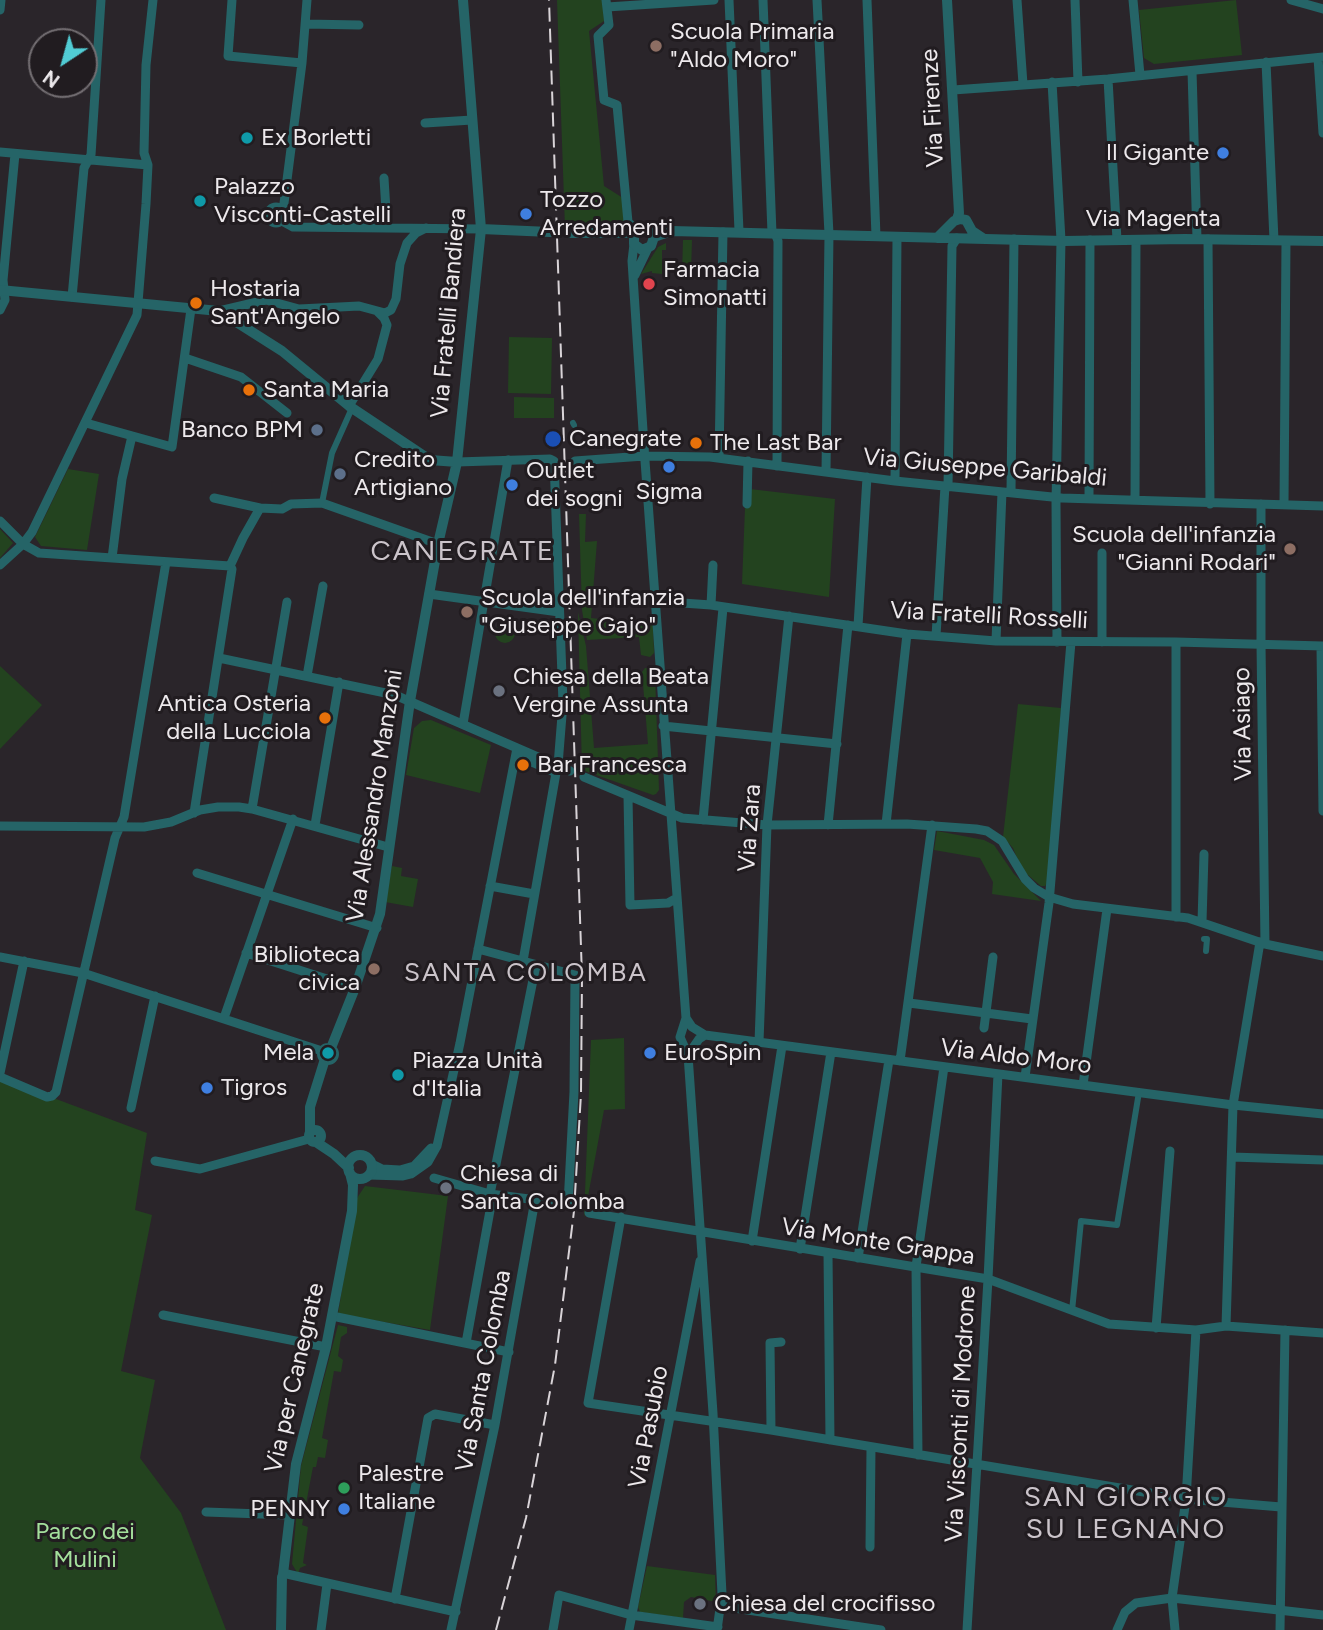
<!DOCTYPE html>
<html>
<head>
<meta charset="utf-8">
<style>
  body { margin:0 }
  #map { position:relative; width:1323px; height:1630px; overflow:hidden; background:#2a252a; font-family:Figtree,sans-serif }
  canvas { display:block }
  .north { position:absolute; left:28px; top:28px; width:70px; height:70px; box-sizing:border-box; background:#211c20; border:2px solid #736e72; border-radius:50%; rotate:216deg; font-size:19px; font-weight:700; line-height:28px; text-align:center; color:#ede9ec }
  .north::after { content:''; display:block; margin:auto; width:24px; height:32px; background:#51ccd4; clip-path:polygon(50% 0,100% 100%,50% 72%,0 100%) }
</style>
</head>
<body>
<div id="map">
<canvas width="1323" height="1630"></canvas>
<div class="north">N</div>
</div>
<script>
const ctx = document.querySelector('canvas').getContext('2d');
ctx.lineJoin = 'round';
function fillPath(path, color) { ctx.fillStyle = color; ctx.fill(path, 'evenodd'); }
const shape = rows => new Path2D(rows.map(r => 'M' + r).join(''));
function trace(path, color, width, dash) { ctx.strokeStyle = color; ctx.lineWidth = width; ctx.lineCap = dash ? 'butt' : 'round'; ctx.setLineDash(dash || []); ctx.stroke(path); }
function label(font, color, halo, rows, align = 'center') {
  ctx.font = font + ' Figtree,sans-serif'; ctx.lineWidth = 6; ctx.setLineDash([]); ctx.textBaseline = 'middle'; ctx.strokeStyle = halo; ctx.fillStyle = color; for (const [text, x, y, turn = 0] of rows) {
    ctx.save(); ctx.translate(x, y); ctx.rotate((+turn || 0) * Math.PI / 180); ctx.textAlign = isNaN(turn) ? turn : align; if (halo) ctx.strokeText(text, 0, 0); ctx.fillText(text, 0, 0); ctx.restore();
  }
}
fillPath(shape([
  [557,0,603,0,604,21,589,31,604,186,623,198,624,226,565,228],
  [1236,0,1242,55,1154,64,1144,58,1139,10],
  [683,240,692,240,691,273,682,273],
  [666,243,666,250,662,250,662,274,652,273,652,271,641,274,658,247],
  [509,337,552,338,551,394,508,393],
  [514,397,554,398,554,418,514,418],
  [68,469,99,474,87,550,41,546,35,537],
  [750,489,835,499,829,597,742,584,745,508,749,508],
  [579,514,586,514,585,542,597,541,591,618,653,625,654,653,650,657,641,655,639,637,587,640,582,610],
  [0,529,13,543,0,558],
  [578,612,586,646,594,748,648,744,642,672,645,668,650,668,655,673,659,790,656,794,653,795,582,770],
  '495 633a10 10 0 1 1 20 0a10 10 0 1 1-20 0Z',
  [0,666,42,705,0,749],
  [1018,704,1061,708,1048,882,1045,886,1041,886,1022,870,1013,848,1003,837],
  [431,720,491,745,480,793,406,775,414,728,422,721],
  [937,831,984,840,994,845,1014,874,1041,901,992,894,993,882,980,858,934,850],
  [392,866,402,868,401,876,418,879,413,907,385,902],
  [624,1038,625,1109,604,1110,584,1218,591,1040],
  [0,1078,147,1133,135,1210,152,1215,121,1371,155,1380,140,1458,181,1513,226,1630,0,1630],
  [365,1186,448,1196,430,1330,338,1314,357,1198],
  [338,1325,347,1327,347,1333,341,1337,338,1356,343,1360,341,1372,334,1371,322,1438,328,1440,325,1458,318,1457,316,1467,313,1467,302,1525,308,1527,303,1563,307,1565,300,1568,298,1574,292,1564,301,1466],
  [647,1566,715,1575,716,1602,691,1597,684,1602,683,1618,640,1612,638,1607]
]), '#23431f');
trace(shape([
  [550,232,570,233]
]), '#474247', 10, [10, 5]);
trace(shape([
  [573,423,574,425],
  [322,503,332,453,352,408],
  [1204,939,1207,939,1206,951],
  [1072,1311,1081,1221,1117,1225,1139,1092]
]), '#256467', 6);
trace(shape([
  [232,0,228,56,302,63],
  [606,0,609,25,598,36,604,100,617,105,628,222,637,230],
  [729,0,739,231],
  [763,0,772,233],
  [817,0,829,234,826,472],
  [867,0,876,236],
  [1017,0,1023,84],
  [1075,0,1078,82],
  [1133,0,1140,75],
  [1291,0,1323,9],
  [607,7,714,0],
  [0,10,1,0],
  [306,24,359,25],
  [1318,58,1323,133],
  [1266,62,1274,240],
  [1192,71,1197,239],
  [1108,79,1117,240],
  [1052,82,1061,240,1056,502,1057,642],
  [953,90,1108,79,1323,57],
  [425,123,472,120],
  [0,152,148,165],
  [384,178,387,227],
  '268 215a8 8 0 1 1 16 0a8 8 0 1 1-16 0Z',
  [283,211,302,63,307,0],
  [282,221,293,227,481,229],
  [775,233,778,241,777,466],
  [1208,239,1210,504],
  [634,244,632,261,645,461,686,1018,680,1037,688,1055,713,1413,722,1594,717,1630],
  [635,275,648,248],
  [72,297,84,168,91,155,101,0],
  [0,310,5,300,3,280,15,154],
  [219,311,266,300,299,309,359,306,385,313,391,310,396,299,400,264,407,243,416,233,426,228],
  [185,358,241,377,287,413],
  [349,406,378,359,387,325,384,318,378,312],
  [86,423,172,447,191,309],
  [719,458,723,232],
  [575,461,644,456,710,457,895,481,1062,498,1323,506],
  [457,462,550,459,554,461,563,703,558,765],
  [895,481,897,237],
  [948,486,952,246,957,238],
  [1011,492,1014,239],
  [214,498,260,508],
  [1089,499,1090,240],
  [1135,500,1136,240],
  [747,504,748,461],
  [1261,504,1261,644,1265,944],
  [1284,505,1286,241],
  [0,521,23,544,39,553,230,566],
  [112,558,122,479,132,436],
  [0,565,23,544,32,532,137,315,146,204,148,165,144,153,146,65,153,0],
  [230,566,243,538,260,508,282,509,291,504,322,503,438,544],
  [429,594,559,612],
  [654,601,711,605,907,634,996,641,1176,642,1323,646],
  [711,605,713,565],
  [858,626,867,477],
  [936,636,945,486],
  [996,641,1002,492],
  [1102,642,1102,553],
  [1321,646,1323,811],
  [219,658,395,695,570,771],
  [307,676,323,586],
  [463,724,508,460],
  [663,726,837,744],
  [516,755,556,773,523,961],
  [584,777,682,818,767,825,907,824,976,829,987,831,1002,841,1025,879,1034,888,1049,897,1073,904,1188,918,1265,944,1323,956],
  [628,796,630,905,668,903,677,898],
  [252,809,287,602],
  [194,813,232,569,230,566],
  [703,820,723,608],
  [886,824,907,634],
  [315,825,339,682],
  [828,825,848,625],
  [0,826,144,827,171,822,200,810,218,807,239,807,252,809,388,847],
  [197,873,377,928],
  [490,886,534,894],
  [1176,917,1176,642],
  [1202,922,1204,854],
  [246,953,355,988],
  [0,957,83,973,322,1051],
  [909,1003,1032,1019],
  [224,1018,293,819],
  [686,1018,692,1027,705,1035,1233,1105,1323,1114],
  [984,1028,993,957],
  [759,1042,767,825,789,616],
  [688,1055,699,1039,705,1035],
  [900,1061,932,825],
  [0,1073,24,961],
  [0,1077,47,1097,52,1096,56,1092,115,838,124,817,166,562],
  [1025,1077,1049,903,1071,642],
  [1083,1085,1107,909],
  [131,1108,155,996],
  [1232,1157,1323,1160],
  [155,1161,200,1169,309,1139],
  [372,1164,382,1169,400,1170,414,1166,431,1148],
  [369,1175,403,1176,411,1174,428,1162,437,1146,460,1043,517,748],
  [434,1178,490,1194,568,1204,574,1092,575,975,478,949],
  [490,1194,536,965],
  [589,1213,988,1279,1109,1324,1196,1330,1226,1326,1323,1333],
  [621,1217,588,1403,771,1430,1186,1499,1281,1507],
  [752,1241,782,1046],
  [800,1249,831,1052],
  [828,1254,830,1440],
  [858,1258,889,1060],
  [163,1315,326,1347],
  [332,1316,509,1352],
  [1226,1326,1233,1105,1260,942],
  [1156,1328,1170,1151],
  [466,1343,493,1194],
  [771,1430,770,1343,781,1342],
  [918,1455,916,1267,944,1067],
  [206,1512,289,1515],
  [870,1547,871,1448],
  [287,1574,456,1612],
  [395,1599,428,1418,435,1414,495,1425],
  [721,1606,881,1630],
  [321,1630,327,1584],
  [451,1630,495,1425,535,1200],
  [553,1630,559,1595,631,1615,718,1627],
  [629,1630,700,1261],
  [967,1630,988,1279,998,1074],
  [1117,1630,1125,1612,1136,1603,1172,1598,1323,1615],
  [1175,1630,1172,1598,1186,1499,1196,1330],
  [1280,1630,1285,1330]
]), '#256467', 9);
trace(shape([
  [947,0,959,213,957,219],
  [481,229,550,232],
  [570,233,631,233,644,228,650,231,654,237],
  [634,233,634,244,642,250,651,246,654,237],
  [654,237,672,231,1064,241,1185,239,1323,241],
  [937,238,954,221,960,219,966,220,972,231,984,239],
  [0,290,219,311,282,351,349,406,430,460,457,462],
  '322 1054a6 6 0 1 1 12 0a6 6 0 1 1-12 0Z',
  [331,1048,355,988,380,914,410,701,438,544,457,462,481,229,463,0],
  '309 1136a6 6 0 1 1 12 0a6 6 0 1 1-12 0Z',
  [310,1131,310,1107,325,1059],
  [316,1142,334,1154,349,1168],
  '348 1167a12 12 0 1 1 24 0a12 12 0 1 1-24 0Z',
  [283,1574,296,1464,326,1347,352,1211,353,1185,350,1173],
  [281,1630,282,1577]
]), '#256467', 10);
trace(shape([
  [496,1630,526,1518,555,1365,574,1211,581,1094,582,977,549,0]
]), '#d9d4d8', 2, [14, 7]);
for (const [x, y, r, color] of [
  [656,46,7,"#8d6e63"],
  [247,138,7,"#0f9aa8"],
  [1223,153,7,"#3f7fe0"],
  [200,201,7,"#0f9aa8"],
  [526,214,7,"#3f7fe0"],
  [649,284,7,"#e0444e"],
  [196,303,7,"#e8710a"],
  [249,390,7,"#e8710a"],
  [317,430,7,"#5c6f8a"],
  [553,439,9,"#1a4fb4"],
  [696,443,7,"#e8710a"],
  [669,467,7,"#3f7fe0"],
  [340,474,7,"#5c6f8a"],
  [512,485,7,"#3f7fe0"],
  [1290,549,7,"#8d6e63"],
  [467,612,7,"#8d6e63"],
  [499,691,7,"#6b7280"],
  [325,718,7,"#e8710a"],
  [523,765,7,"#e8710a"],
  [374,969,7,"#8d6e63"],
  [328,1053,7,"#0f9aa8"],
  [650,1053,7,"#3f7fe0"],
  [398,1075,7,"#0f9aa8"],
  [207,1088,7,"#3f7fe0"],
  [446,1188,7,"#6b7280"],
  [344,1488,7,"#2e9e5b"],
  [344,1509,7,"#3f7fe0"],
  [700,1604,7,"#6b7280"]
]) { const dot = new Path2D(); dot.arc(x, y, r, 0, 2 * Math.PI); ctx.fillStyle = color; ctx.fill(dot); trace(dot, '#211c20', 2.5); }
label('24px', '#ede9ec', '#211c20', [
  ["Scuola Primaria",670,32],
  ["\"Aldo Moro\"",670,60],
  ["Ex Borletti",261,138],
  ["Il Gigante",1209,153,"right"],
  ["Palazzo",214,187],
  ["Visconti-Castelli",214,215],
  ["Tozzo",540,200],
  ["Arredamenti",540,228],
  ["Farmacia",663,270],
  ["Simonatti",663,298],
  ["Hostaria",210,289],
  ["Sant'Angelo",210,317],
  ["Santa Maria",263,390],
  ["Banco BPM",303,430,"right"],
  ["Canegrate",569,439],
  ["The Last Bar",710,443],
  ["Credito",354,460],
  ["Artigiano",354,488],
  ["Outlet",526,471],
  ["dei sogni",526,499],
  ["Sigma",669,492,"center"],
  ["Scuola dell'infanzia",1276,535,"right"],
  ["\"Gianni Rodari\"",1276,563,"right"],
  ["Scuola dell'infanzia",481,598],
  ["\"Giuseppe Gajo\"",481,626],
  ["Chiesa della Beata",513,677],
  ["Vergine Assunta",513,705],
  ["Antica Osteria",311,704,"right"],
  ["della Lucciola",311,732,"right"],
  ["Bar Francesca",537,765],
  ["Biblioteca",360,955,"right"],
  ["civica",360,983,"right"],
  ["Mela",314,1053,"right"],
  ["EuroSpin",664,1053],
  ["Piazza Unità",412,1061],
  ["d'Italia",412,1089],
  ["Tigros",221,1088],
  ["Chiesa di",460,1174],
  ["Santa Colomba",460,1202],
  ["Palestre",358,1474],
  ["Italiane",358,1502],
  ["PENNY",330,1509,"right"],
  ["Chiesa del crocifisso",714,1604]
], 'left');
label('24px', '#ede9ec', '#211c20', [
  ["Via Firenze",933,108,-93],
  ["Via Magenta",1153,219],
  ["Via Fratelli Bandiera",449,313,-85],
  ["Via Giuseppe Garibaldi",985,468,5],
  ["Via Fratelli Rosselli",989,616,3],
  ["Via Asiago",1243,724,-91],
  ["Via Alessandro Manzoni",375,796,-81],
  ["Via Zara",750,828,-86],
  ["Via Aldo Moro",1016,1057,7],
  ["Via Monte Grappa",878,1242,9],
  ["Via Santa Colomba",484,1371,-79],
  ["Via per Canegrate",295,1378,-77],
  ["Via Visconti di Modrone",961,1414,-87],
  ["Via Pasubio",649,1427,-79]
]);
label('24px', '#a4e09c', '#211c20', [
  ["Parco dei",85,1532],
  ["Mulini",85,1560]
]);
ctx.letterSpacing = '2px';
label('26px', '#cbc4ca', '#211c20', [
  ["SANTA COLOMBA",526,973]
]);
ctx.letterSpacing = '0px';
ctx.letterSpacing = '2px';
label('28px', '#cbc4ca', '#211c20', [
  ["CANEGRATE",463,552],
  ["SAN GIORGIO",1126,1498],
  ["SU LEGNANO",1126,1530]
]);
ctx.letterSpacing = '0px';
</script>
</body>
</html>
